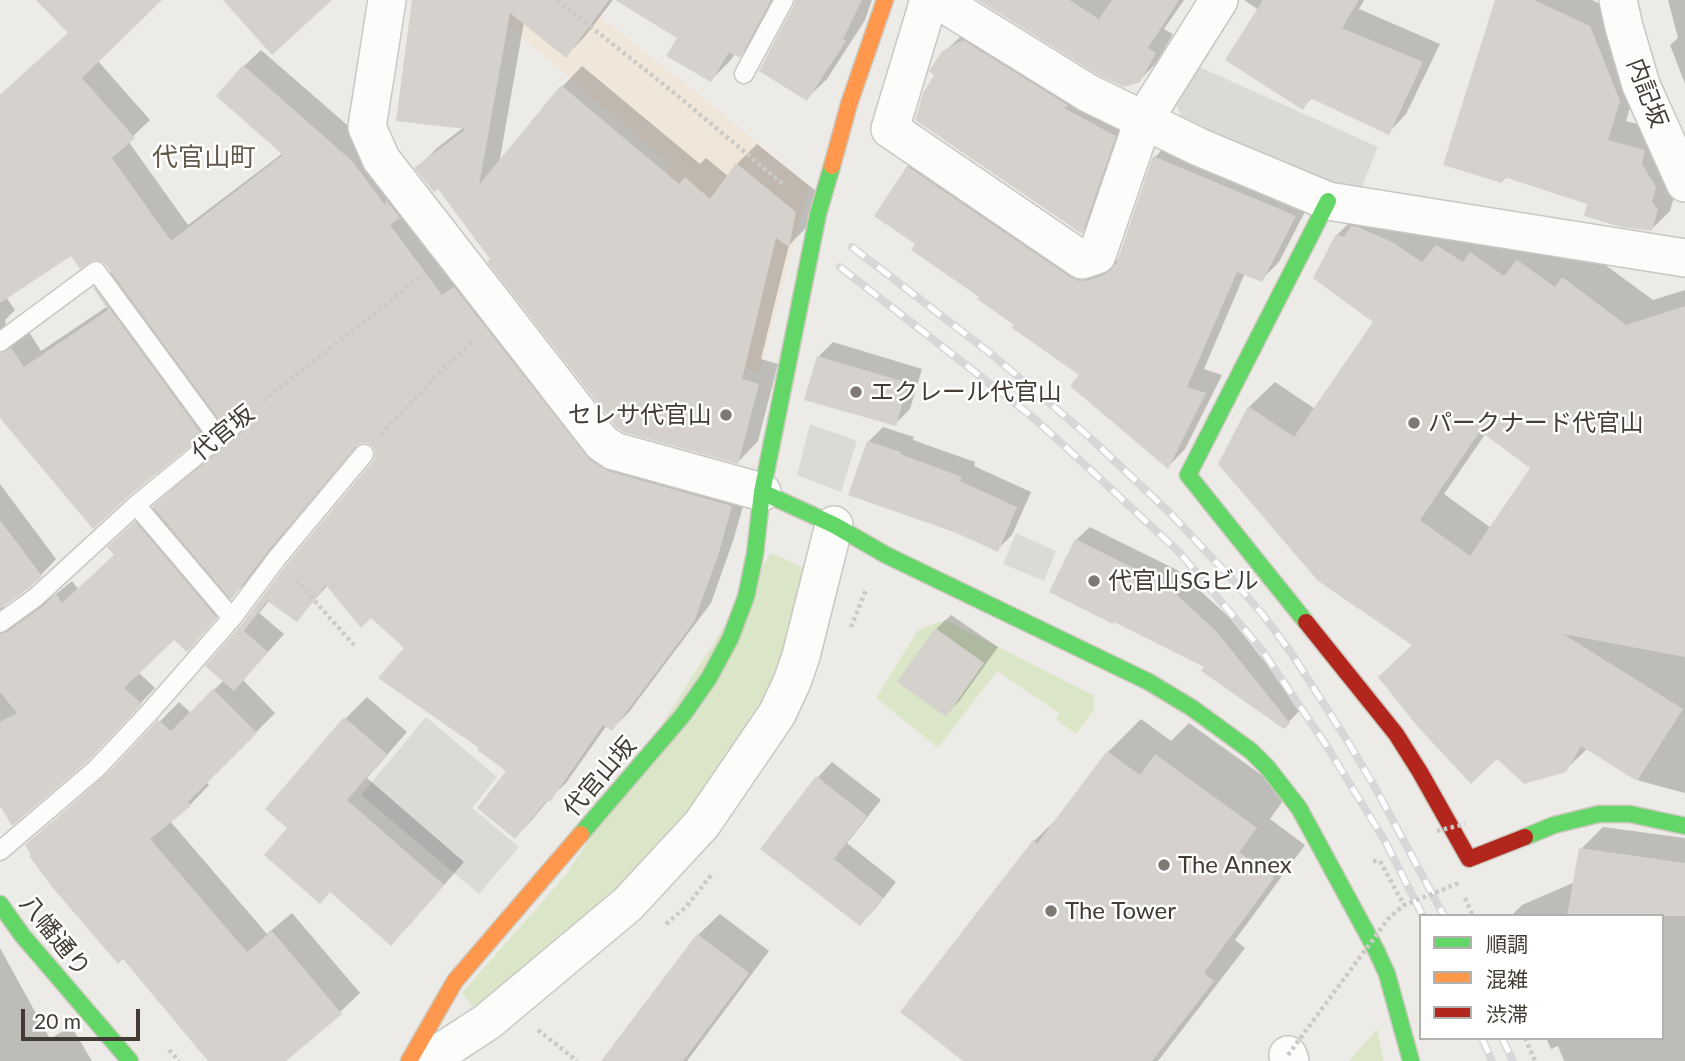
<!DOCTYPE html>
<html>
<head>
<meta charset="utf-8">
<style>
  body { margin:0 }
  #map { position:relative; width:1685px; height:1061px; overflow:hidden; background:#edebe7; font-family:Lato,"Noto Sans JP",sans-serif }
  canvas { display:block }
  .legend { position:absolute; left:1419px; top:914px; width:245px; height:126px; box-sizing:border-box; background:#fff; border:2px solid #b3b1ae; margin:0; padding:9px 12px; list-style:none; font-size:21px; color:#423c34 }
  .legend li { display:flex; align-items:center; gap:14px; height:35px }
  .legend b { width:35px; border:2px solid #b3b1ae }
  .scale { position:absolute; left:21px; top:1009px; width:119px; height:32px; box-sizing:border-box; border:4px solid #423c34; border-top:0; padding-left:9px; font-size:21px; line-height:24px; white-space:nowrap; color:#423c34; -webkit-text-stroke:5px #fff; paint-order:stroke }
</style>
</head>
<body>
<div id="map">
<canvas width="1685" height="1061"></canvas>
<ul class="legend">
<li><b style="height:9px;background:#63d668"></b>順調</li>
<li><b style="height:9px;background:#ff974d"></b>混雑</li>
<li><b style="height:9px;background:#b3261e"></b>渋滞</li>
</ul>
<div class="scale">20 m</div>
</div>
<script>
const ctx = document.querySelector('canvas').getContext('2d');
ctx.lineJoin = 'round';
function fillPath(path, color) { ctx.fillStyle = color; ctx.fill(path, 'evenodd'); }
const shape = rows => new Path2D(rows.map(r => 'M' + r).join(''));
function trace(path, color, width, dash) { ctx.strokeStyle = color; ctx.lineWidth = width; ctx.lineCap = dash ? 'butt' : 'round'; ctx.setLineDash(dash || []); ctx.stroke(path); }
function label(font, color, halo, rows, align = 'center') {
  ctx.font = font + ' Lato,"Noto Sans JP",sans-serif'; ctx.lineWidth = 5; ctx.setLineDash([]); ctx.textBaseline = 'middle'; ctx.strokeStyle = halo; ctx.fillStyle = color; for (const [text, x, y, turn = 0] of rows) {
    ctx.save(); ctx.translate(x, y); ctx.rotate((+turn || 0) * Math.PI / 180); ctx.textAlign = isNaN(turn) ? turn : align; if (halo) ctx.strokeText(text, 0, 0); ctx.fillText(text, 0, 0); ctx.restore();
  }
}
fillPath(shape([
  [479,0,579,0,711,104,809,186,759,374,698,348,611,246,672,166]
]), '#f0e6da');
fillPath(shape([
  [771,553,807,569,789,652,765,707,697,805,600,910,476,1010,462,993,566,875],
  [945,620,1093,695,1094,709,1076,734,1056,720,1059,713,997,671,938,748,876,698,918,630],
  [1377,1029,1384,1061,1349,1061]
]), '#dbe6c8');
fillPath(shape([
  [1195,65,1378,147,1361,189,1332,185,1182,120,1175,100],
  [810,424,857,441,841,492,797,475],
  [1016,533,1056,551,1044,581,1003,564],
  [426,717,497,777,472,808,519,847,479,894,361,795]
]), '#dcdad7');
fillPath(shape([
  [38,0,159,0,98,61,150,120,128,141,188,225,283,153,244,66,261,50,369,144,607,444,748,489,734,538,711,603,629,712,612,729,607,725,566,783,549,799,532,820,515,837,509,771,481,748,406,648,371,615,328,585,296,620,269,601,259,613,284,634,243,680,275,713,207,782,209,785,190,805,170,821,267,934,292,913,360,993,340,1012,283,1061,210,1061,52,823,119,763,179,702,191,713,224,680,242,626,374,462,377,455,373,444,366,441,360,442,285,532,248,581,229,599,231,601,202,634,173,638,138,672,155,688,103,743,0,803,0,484,56,559,41,575,5,603,3,607,6,615,17,620,24,617,60,591,72,581,78,589,116,554,125,532,151,508,152,509,171,490,254,422,254,416,247,407,240,406,219,417,202,434,0,415,0,95,70,32],
  [71,254,102,259,112,271,95,288,108,306,41,351,29,332,19,337,7,331,5,320,15,310,6,297],
  [414,0,613,0,586,35,566,56,524,22,499,164,562,87,582,66,700,164,706,158,728,176,737,164,757,144,816,191,809,225,789,245,761,359,778,364,758,441,738,462,492,259,438,187,417,168,437,148,464,127],
  [619,0,779,0,760,36,739,56,735,53,731,60,711,80,679,37],
  [796,0,872,0,865,20,827,79,806,99],
  [981,0,1184,0,1164,29,1173,34,1157,62,1139,81],
  [1244,0,1364,0,1359,9,1440,44,1406,114,1388,133,1312,98,1303,107,1259,10],
  [1497,0,1592,0,1608,8,1638,81,1626,121,1663,131,1676,190,1670,211,1651,230,1589,203,1507,176,1502,181],
  [1668,0,1685,0,1685,84,1670,45,1678,38],
  [978,27,1129,121,1095,218,1082,232,936,75,944,52,959,38],
  [1173,139,1312,198,1279,262,1261,280,1245,273,1204,369,1222,375,1185,449,1168,467,1082,375,981,296,917,244,908,167,926,149,1108,263,1120,259,1155,157],
  [1363,209,1544,235,1580,262,1589,253,1653,300,1685,290,1685,793,1640,781,1588,748,1565,770,1414,644,1249,407,1275,382,1315,409,1376,321,1337,235],
  [1486,433,1533,468,1491,528,1444,494],
  [833,342,922,369,910,409,895,424,819,356],
  [883,427,914,437,913,440,975,462,974,466,1031,492,1012,535,997,550,868,442],
  [1090,527,1177,570,1229,617,1302,708,1284,727,1206,666,1076,540],
  [951,615,998,647,960,700,946,715,936,629],
  [367,697,407,732,367,778,464,862,412,922,391,943,331,891,290,828,345,719],
  [1141,719,1171,741,1189,723,1288,794,1270,819,1305,845,1235,940,1245,948,1158,1061,965,1061,1034,841,1062,814,1108,752],
  [832,762,881,800,847,843,896,882,875,909,860,924,763,849,818,777],
  [1603,827,1685,838,1685,1061,1564,1061,1558,1046,1551,1049,1546,1038,1662,1038,1662,916,1511,916,1522,905,1575,882,1581,849],
  [720,914,769,951,687,1061,609,1061,698,935],
  [0,948,50,1039,71,1026,92,1061,0,1061]
]), '#0003');
fillPath(shape([
  [36,0,162,0,82,78,135,138,112,158,171,241,283,155,216,96,243,65,352,161,385,205,386,200,400,218,390,225,442,295,454,287,590,460,608,471,732,506,718,556,694,622,612,731,603,725,550,802,547,800,515,839,477,808,506,771,477,750,479,748,378,678,404,648,371,618,361,628,326,585,297,622,267,601,244,631,268,652,234,691,205,666,241,625,286,565,373,461,375,457,375,451,372,446,367,443,361,443,355,447,268,551,231,600,152,506,248,428,252,422,252,416,246,409,240,408,234,410,220,421,105,264,101,261,94,260,80,269,71,256,0,303,0,95,68,33],
  [223,0,332,0,272,55],
  [412,0,609,0,566,58,510,13,479,185,561,85,679,184,685,177,710,199,736,163,796,212,789,247,776,238,742,379,759,384,738,464,623,432,616,427,487,262,490,259,438,189,434,192,414,168,466,129,396,121],
  [615,0,771,0,740,58,729,52,711,82,666,56,677,38],
  [795,0,862,0,843,39,846,41,807,101,759,71,794,5],
  [978,0,1069,0,1099,19,1112,0,1179,0,1148,48,1156,53,1140,82,1124,87,1098,75],
  [1263,0,1359,0,1342,28,1423,62,1389,135,1310,98,1303,110,1225,60],
  [1495,0,1534,0,1590,26,1620,101,1608,140,1645,150,1642,164,1656,187,1652,202,1658,209,1652,231,1621,227,1584,216,1587,204,1504,177,1502,183,1443,165],
  [963,40,1069,106,1064,108,1116,136,1082,234,915,120,923,93,934,75,929,71,942,51],
  [1153,156,1296,216,1262,282,1237,272,1187,387,1206,393,1168,469,1070,386,1079,375,1012,328,1014,325,977,299,979,297,911,250,915,244,874,216,907,166,1070,277,1079,281,1089,280,1104,275,1111,270,1117,262],
  [1351,226,1358,227,1392,242,1422,262,1436,245,1463,262,1470,252,1504,276,1517,260,1555,287,1562,277,1626,325,1685,306,1685,657,1563,634,1683,709,1637,781,1581,746,1566,772,1524,784,1497,759,1471,784,1417,726,1378,677,1412,645,1318,581,1218,464,1248,406,1294,437,1373,322,1313,278,1336,234,1344,237],
  [1480,431,1530,468,1470,556,1420,520],
  [94,287,203,436,129,496,93,529,0,418,0,353,11,348,24,367,108,310,93,288],
  [817,356,908,383,896,426,804,400],
  [867,441,901,452,900,454,962,477,960,481,1017,507,998,552,954,532,848,495],
  [0,520,42,576,29,588,0,609],
  [135,521,217,618,187,652,174,640,124,688,142,704,88,761,12,826,0,806,0,722,17,713,0,692,0,634,7,632,43,606,56,594,62,603,114,555,107,547],
  [1075,539,1164,583,1216,631,1290,723,1284,729,1201,671,1204,667,1114,622,1113,624,1049,592],
  [935,628,984,663,946,717,897,682],
  [213,689,257,733,188,802,191,806,150,839,247,952,272,931,342,1014,286,1061,208,1061,123,959,118,964,52,887,29,856,31,855,25,845,103,778,158,720,171,731],
  [344,717,387,754,347,800,444,885,391,946,330,892,320,904,264,855,287,828,265,809],
  [1107,751,1140,775,1155,754,1257,828,1239,852,1274,878,1204,973,1214,981,1152,1061,963,1061,900,1012,1033,840,1037,844],
  [816,776,867,816,834,859,883,898,860,926,760,849],
  [1579,848,1685,863,1685,916,1567,916],
  [697,934,749,973,683,1061,601,1061]
]), '#d5d2ce');
const lane = shape([
  [744,74,784,0],
  [0,342,96,271,218,437],
  [136,505,232,618],
  [0,623,36,597,136,505,241,419],
  [0,851,96,769,148,714,232,618,277,558,364,454]
]);
const street = shape([
  [387,0,367,127,381,159,602,443,614,451,762,492],
  [929,0,890,129,1082,260,1097,255,1143,121,1219,0],
  [938,0,1088,93,1199,147,1328,201,1685,258],
  [1618,0,1624,27,1641,85,1685,183],
  [1288,1055,1290,1061],
  [427,1061,487,1022,628,904,702,824,777,714,792,682,801,656,834,525]
]);
const fast = shape([
  [762,492,834,525,886,555,1149,682,1192,708,1251,751,1267,767,1299,808,1376,950,1387,974,1411,1061],
  [1306,622,1188,475,1328,201],
  [581,834,683,715,709,678,730,639,746,597,755,554,762,492,818,214,832,166],
  [1525,837,1554,825,1599,814,1630,814,1685,826],
  [0,904,22,935,130,1061]
]);
const slow = shape([
  [832,166,849,104,885,0],
  [409,1061,455,981,581,834]
]);
const jam = shape([
  [1306,622,1396,734,1420,772,1469,859,1525,837]
]);
trace(lane, '#c9c7c3', 21);
trace(street, '#c9c7c3', 40);
trace(fast, '#ccc8be', 19);
trace(slow, '#ccc8be', 19);
trace(jam, '#ccc8be', 19);
trace(shape([
  [557,0,673,92,784,185],
  [263,401,424,274],
  [381,435,432,380,473,341],
  [296,580,354,645],
  [851,627,866,590],
  [1373,861,1380,861,1404,905],
  [1465,898,1473,916],
  [666,924,687,906,712,874],
  [538,1030,577,1061],
  [1525,1038,1535,1061],
  [169,1050,179,1061]
]), '#cccac6', 4.5, [3.5, 3.5]);
trace(lane, '#fcfcfb', 18);
trace(street, '#fcfcfb', 37);
trace(fast, '#63d668', 16);
trace(slow, '#ff974d', 16);
trace(jam, '#b3261e', 16);
const rail = shape([
  [852,247,990,353,1085,433,1169,512,1232,579,1263,615,1292,654,1348,742,1376,789,1444,916],
  [840,267,1030,415,1069,450,1179,552,1262,650,1326,745,1385,841,1423,916],
  [1482,1038,1492,1061],
  [1502,1038,1513,1061]
]);
trace(rail, '#d8d7d7', 8);
trace(rail, '#fff', 5, [16]);
trace(shape([
  [1437,831,1465,824],
  [1288,1055,1388,919,1404,905,1459,883]
]), '#cccac6', 4.5, [3.5, 3.5]);
for (const [x, y, r, color] of [
  [856,392,7,"#7e7973"],
  [726,415,7,"#7e7973"],
  [1414,423,7,"#7e7973"],
  [1094,581,7,"#7e7973"],
  [1164,865,7,"#7e7973"],
  [1051,911,7,"#7e7973"]
]) { const dot = new Path2D(); dot.arc(x, y, r, 0, 2 * Math.PI); ctx.fillStyle = color; ctx.fill(dot); trace(dot, '#fff', 2.5); }
label('24px', '#423c34', '#fff', [
  ["内記坂",1647,93,69],
  ["代官坂",223,433,-39],
  ["代官山坂",600,777,-49],
  ["八幡通り",55,936,51]
]);
label('24px', '#423c34', '#fff', [
  ["エクレール代官山",870,392],
  ["セレサ代官山",712,415,"right"],
  ["パークナード代官山",1428,423],
  ["代官山SGビル",1108,581],
  ["The Annex",1178,865],
  ["The Tower",1065,911]
], 'left');
label('26px', '#645a4c', '#fff', [
  ["代官山町",204,158]
]);
</script>
</body>
</html>
